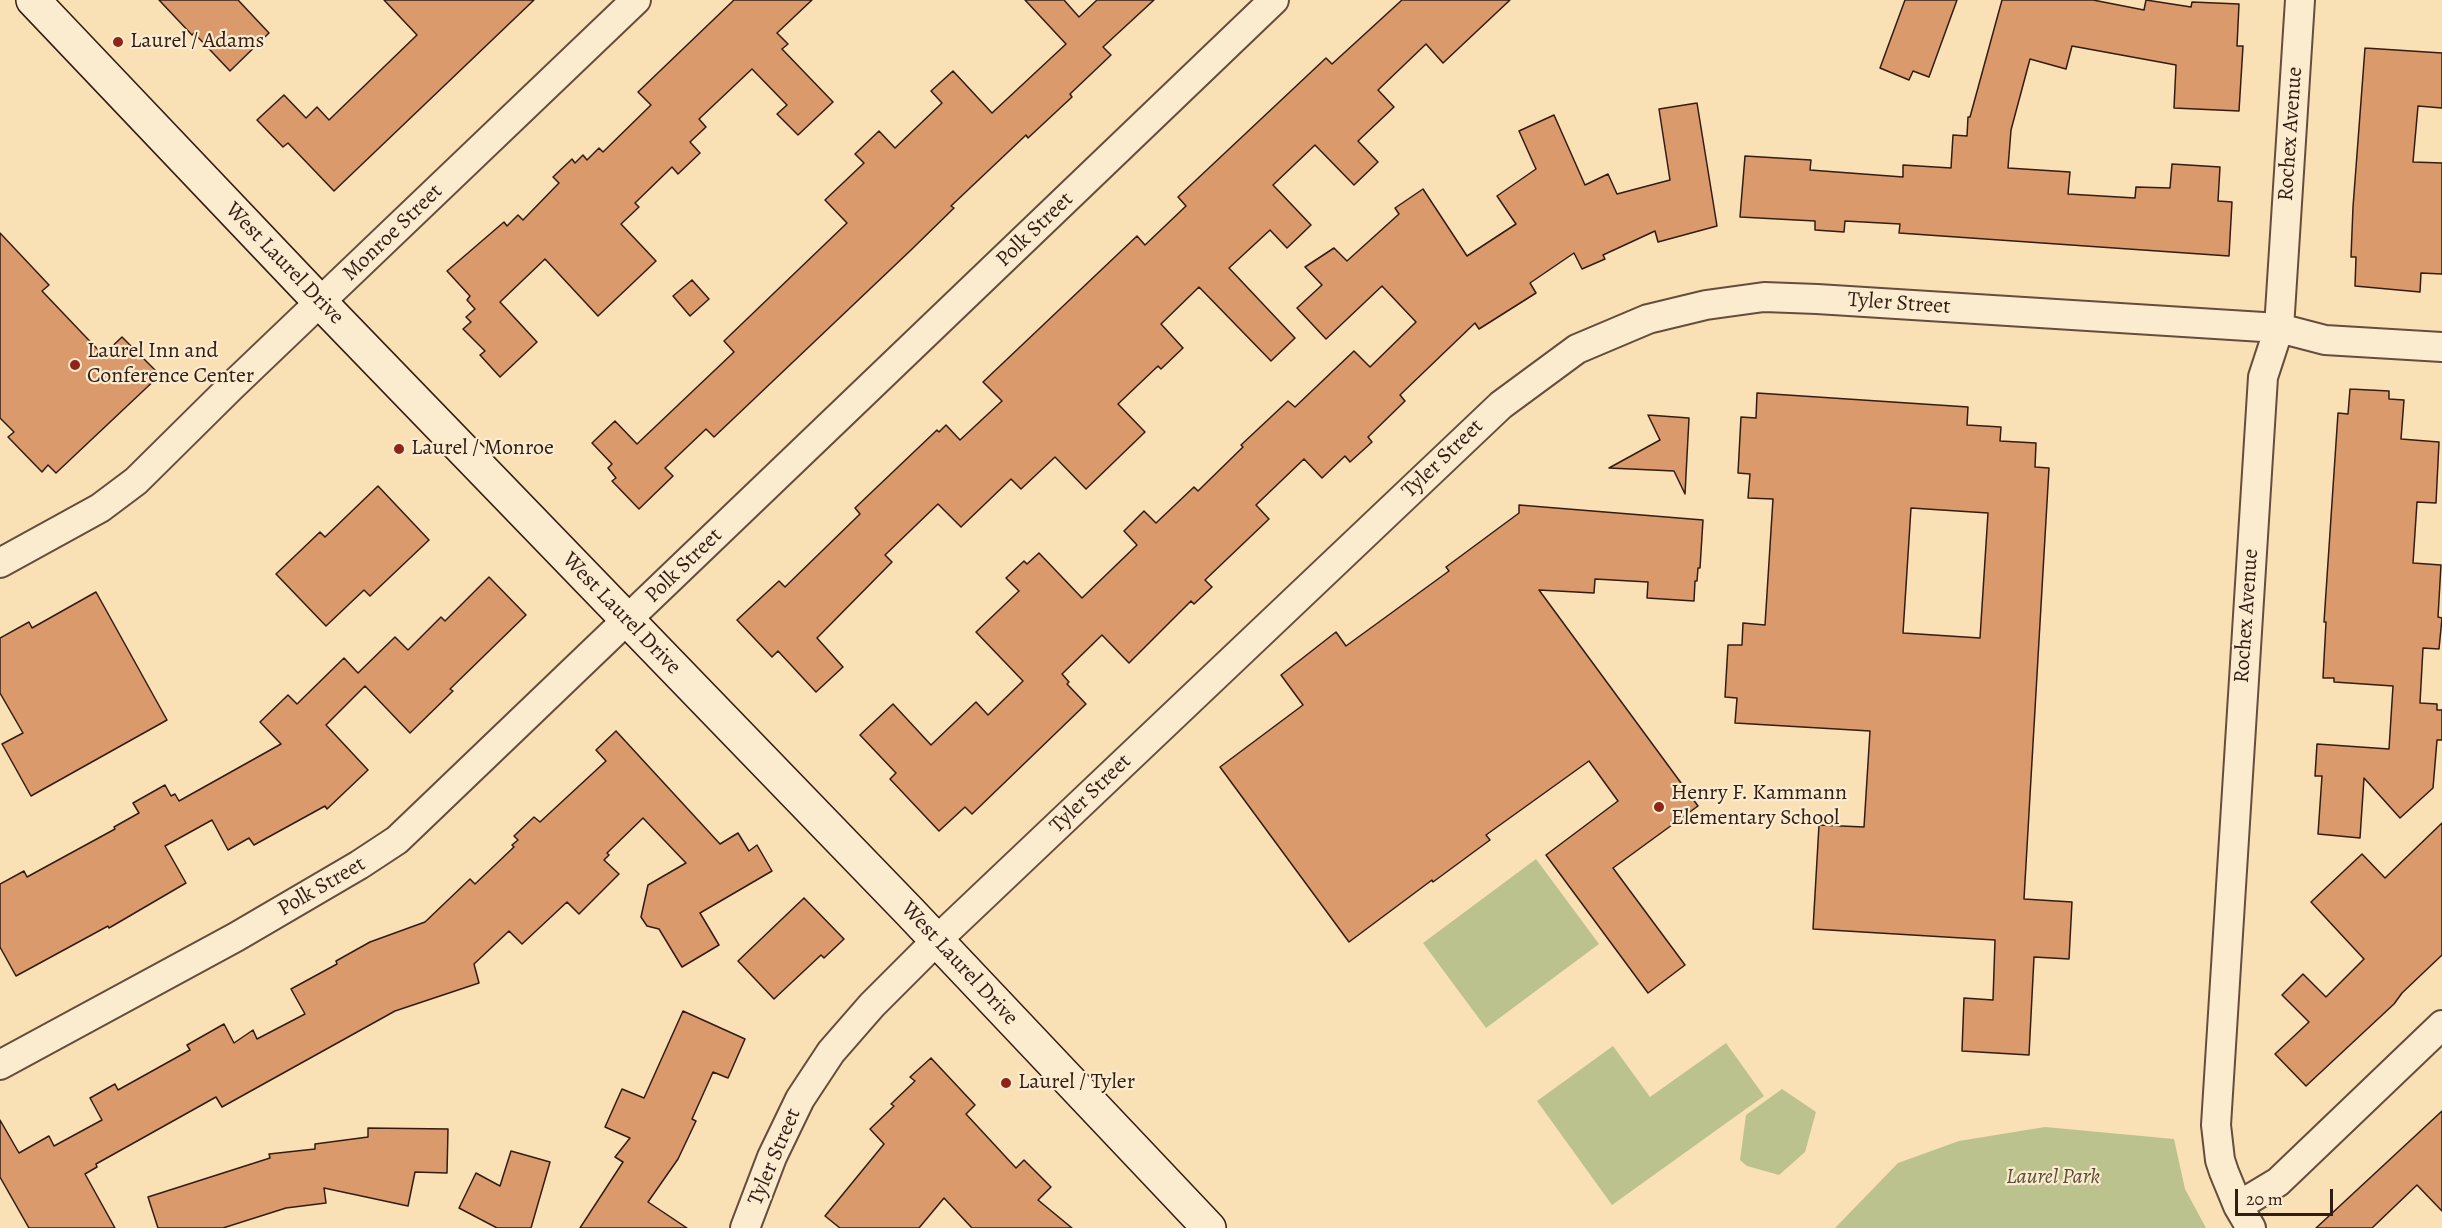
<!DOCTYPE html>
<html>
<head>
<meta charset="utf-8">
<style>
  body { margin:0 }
  #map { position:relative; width:2442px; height:1228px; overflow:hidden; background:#f9e0b5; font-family:Alegreya,serif }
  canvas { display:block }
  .scale { position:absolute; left:2235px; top:1189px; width:98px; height:27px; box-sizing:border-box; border:3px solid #321c14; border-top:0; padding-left:8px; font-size:18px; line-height:21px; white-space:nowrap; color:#321c14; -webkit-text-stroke:4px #fbebcf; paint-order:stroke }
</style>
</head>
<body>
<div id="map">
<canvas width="2442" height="1228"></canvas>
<div class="scale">20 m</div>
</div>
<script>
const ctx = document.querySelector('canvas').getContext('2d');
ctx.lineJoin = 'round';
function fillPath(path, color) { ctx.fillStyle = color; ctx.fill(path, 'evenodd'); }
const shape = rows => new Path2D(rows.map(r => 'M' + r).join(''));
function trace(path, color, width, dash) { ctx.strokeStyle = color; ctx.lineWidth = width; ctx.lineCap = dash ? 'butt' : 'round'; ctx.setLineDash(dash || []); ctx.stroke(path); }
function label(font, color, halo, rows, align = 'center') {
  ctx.font = font + ' Alegreya,serif'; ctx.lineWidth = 4.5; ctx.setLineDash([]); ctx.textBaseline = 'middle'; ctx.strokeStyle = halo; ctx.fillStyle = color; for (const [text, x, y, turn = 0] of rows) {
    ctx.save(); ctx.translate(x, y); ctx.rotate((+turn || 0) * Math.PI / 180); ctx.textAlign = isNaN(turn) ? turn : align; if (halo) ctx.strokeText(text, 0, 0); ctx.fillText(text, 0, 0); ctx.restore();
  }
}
fillPath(shape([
  [1536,859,1599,944,1486,1028,1423,943],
  [1726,1043,1764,1096,1612,1205,1537,1101,1613,1046,1650,1097],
  [1782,1089,1816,1112,1805,1152,1779,1175,1747,1166,1740,1160,1746,1115],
  [2045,1127,2174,1139,2185,1189,2206,1228,1835,1228,1898,1163,1959,1141]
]), '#bcc28e');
const building = shape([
  [159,0,238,0,269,33,230,71,194,33,192,35,159,0],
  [384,0,534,0,334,191,288,143,283,147,257,120,284,95,306,118,317,107,329,120,417,35,384,0],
  [734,0,812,0,777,33,788,44,782,49,833,102,798,135,777,114,787,105,752,69,699,119,706,127,690,142,700,153,678,174,672,167,635,203,639,207,621,224,656,261,598,316,545,259,500,302,537,342,500,377,480,355,485,351,463,329,471,322,466,317,475,309,467,300,470,296,447,271,504,222,507,226,518,215,523,220,559,183,553,177,572,159,575,163,583,155,587,160,599,148,603,152,651,105,638,92,734,0],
  [1025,0,1064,0,1079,17,1097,0,1154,0,1103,47,1111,55,1070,94,1072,97,1028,138,1026,135,951,206,954,208,911,250,714,437,706,429,665,468,673,476,639,509,612,481,616,478,608,468,612,464,592,443,615,421,637,444,734,352,724,341,847,223,825,200,864,163,855,154,879,131,895,148,942,103,931,91,953,71,992,113,1066,44,1025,0],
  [1402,0,1510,0,1443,63,1426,44,1378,90,1394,107,1358,141,1378,162,1354,185,1315,145,1273,185,1311,225,1287,248,1270,230,1229,268,1295,338,1271,361,1199,287,1161,324,1183,348,1161,369,1158,366,1118,404,1145,432,1086,489,1055,457,1021,489,1011,479,961,527,938,504,885,555,892,562,817,638,843,667,816,692,778,651,772,657,737,620,779,581,785,587,860,514,855,508,937,430,939,432,946,425,960,440,1002,401,983,382,1137,236,1145,245,1186,206,1178,197,1326,58,1332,64,1402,0],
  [1905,0,1957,0,1929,77,1913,71,1909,80,1880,68,1905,0],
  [2002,0,2093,0,2144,10,2146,0,2191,7,2192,2,2239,4,2237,46,2243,46,2239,111,2174,108,2176,65,2072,46,2066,69,2030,59,2011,130,2008,168,2070,172,2068,194,2135,198,2136,187,2170,188,2172,164,2220,167,2218,201,2232,202,2229,256,1899,233,1900,224,1845,221,1844,232,1815,230,1815,221,1740,217,1745,156,1811,160,1810,170,1903,177,1903,165,1951,168,1953,135,1967,136,1968,117,1970,117,2002,0],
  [2365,48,2442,53,2442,108,2418,106,2413,162,2442,163,2442,274,2421,273,2420,292,2355,286,2356,257,2351,257,2353,207,2365,48],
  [1697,103,1717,226,1658,242,1655,231,1603,255,1605,259,1582,269,1574,253,1530,283,1536,293,1479,329,1475,323,1400,395,1405,401,1368,437,1372,442,1350,462,1345,456,1322,478,1304,459,1256,505,1269,519,1205,580,1212,587,1194,604,1191,601,1129,663,1102,635,1062,674,1069,682,1067,684,1086,704,972,814,965,807,939,831,890,779,896,773,860,735,893,704,931,745,976,702,988,715,1023,681,976,632,1019,591,1006,578,1024,561,1027,564,1039,553,1082,598,1137,545,1124,531,1144,511,1156,523,1194,487,1198,491,1243,447,1241,445,1288,401,1295,407,1354,351,1370,367,1416,322,1382,286,1326,339,1297,308,1322,285,1305,267,1334,248,1347,261,1399,214,1395,208,1423,189,1467,256,1516,224,1497,196,1536,169,1519,131,1554,115,1585,185,1608,174,1617,194,1670,180,1659,109,1697,103],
  [0,233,49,285,42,291,103,355,122,337,160,375,56,473,48,465,42,472,8,437,14,432,0,418,0,233],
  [692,280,709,299,690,316,673,296,692,280],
  [2350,389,2389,391,2389,399,2404,400,2401,439,2439,442,2436,503,2417,502,2413,563,2441,565,2438,617,2442,618,2439,649,2423,648,2420,703,2437,704,2437,710,2442,710,2442,740,2437,740,2433,788,2400,818,2364,778,2360,838,2318,834,2322,776,2315,776,2317,744,2389,749,2393,686,2334,682,2334,678,2323,678,2326,622,2324,622,2338,413,2348,414,2350,389],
  [1757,393,1968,407,1967,425,2001,427,2000,441,2036,443,2035,467,2049,468,2024,899,2072,902,2069,959,2034,957,2029,1055,1962,1051,1964,998,1993,1000,1995,940,1813,929,1819,825,1864,827,1870,731,1735,723,1737,698,1725,697,1728,645,1742,645,1743,623,1765,625,1773,499,1748,498,1750,474,1738,473,1741,417,1756,418,1757,393],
  [1911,508,1988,513,1980,638,1903,633,1911,508],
  [1648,415,1689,418,1685,494,1674,471,1609,468,1660,440,1648,415],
  [378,486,429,540,370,596,364,590,326,626,276,574,320,532,325,537,378,486],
  [1519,505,1703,520,1700,568,1698,568,1697,581,1695,581,1694,601,1647,598,1648,582,1595,579,1594,593,1539,590,1698,806,1613,868,1685,965,1648,993,1546,855,1618,801,1589,761,1486,835,1490,840,1433,882,1432,880,1349,942,1220,767,1303,705,1281,675,1336,632,1346,646,1449,571,1446,567,1519,513,1519,505],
  [489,577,526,615,450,689,453,691,410,733,365,686,326,725,368,770,327,809,325,806,254,845,249,838,228,850,212,820,165,846,186,883,109,928,108,926,16,976,0,947,0,884,24,871,27,877,115,829,114,827,139,813,133,803,165,785,171,796,175,794,179,801,281,744,260,722,288,695,297,704,344,658,358,673,395,637,408,650,441,617,445,621,489,577],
  [96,592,167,720,31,796,2,744,23,733,0,693,0,638,29,622,32,628,96,592],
  [616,731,720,844,738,833,749,851,757,845,772,871,700,913,719,945,682,967,659,929,647,926,641,917,648,885,686,863,643,818,607,853,609,855,604,860,619,874,579,914,567,902,522,944,509,931,474,964,479,983,395,1011,222,1107,216,1097,96,1164,97,1167,85,1174,115,1228,29,1228,0,1177,0,1120,19,1153,49,1136,54,1146,102,1120,90,1098,115,1084,118,1090,190,1050,187,1045,224,1024,234,1043,253,1030,257,1039,305,1014,291,989,337,964,336,961,370,942,425,922,470,879,475,884,514,847,512,845,518,840,514,836,534,817,540,822,606,761,596,750,616,731],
  [2442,823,2442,955,2402,993,2394,1004,2306,1086,2275,1054,2309,1022,2282,995,2303,974,2326,997,2364,959,2311,902,2362,854,2385,878,2442,823],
  [804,898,844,939,824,958,821,955,774,999,738,961,804,898],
  [683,1011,745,1039,728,1078,713,1072,692,1119,696,1121,678,1159,648,1202,687,1228,580,1228,623,1162,615,1157,630,1138,605,1127,622,1089,644,1098,683,1011],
  [931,1058,975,1105,966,1114,1016,1168,1024,1160,1051,1187,1038,1200,1072,1228,972,1228,944,1198,919,1228,840,1228,825,1216,884,1144,870,1129,894,1106,891,1104,915,1081,910,1077,931,1058],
  [2442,1111,2442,1211,2417,1185,2372,1228,2316,1228,2442,1111],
  [368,1128,448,1129,447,1173,415,1172,408,1206,324,1188,326,1203,286,1208,223,1228,158,1228,148,1197,270,1158,269,1154,315,1149,315,1144,368,1137,368,1128],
  [511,1151,550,1162,531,1228,497,1228,459,1208,476,1173,500,1186,511,1151]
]);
fillPath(building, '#da9a6c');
trace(building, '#321c14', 1.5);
const minor = shape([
  [0,563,100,508,136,481,231,387,636,0],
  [0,1065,236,937,359,865,397,840,1274,0],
  [2238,1206,2278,1182,2442,1025],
  [745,1228,772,1157,800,1099,831,1052,872,1005,937,940,1501,405,1577,349,1648,319,1706,305,1764,297,1817,299,2279,328,2325,340,2442,347],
  [2251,1228,2238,1206,2224,1172,2220,1160,2216,1125,2263,377,2279,328,2300,0]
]);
const secondary = shape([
  [33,0,321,303,909,911,1209,1228]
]);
trace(minor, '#644d3c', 32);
trace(secondary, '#321c14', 36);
trace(minor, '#fbebcf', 28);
trace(secondary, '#fbebcf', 33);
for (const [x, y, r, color] of [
  [118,42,6,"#8f2418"],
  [75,365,6,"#8f2418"],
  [399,449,6,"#8f2418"],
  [1659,807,6,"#8f2418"],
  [1006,1083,6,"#8f2418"]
]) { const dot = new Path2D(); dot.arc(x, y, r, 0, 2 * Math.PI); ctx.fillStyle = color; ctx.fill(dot); trace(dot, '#fbebcf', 2); }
label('22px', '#321c14', '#fbebcf', [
  ["Laurel / Adams",130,42],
  ["Laurel Inn and",87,352],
  ["Conference Center",87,377],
  ["Laurel / Monroe",411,449],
  ["Henry F. Kammann",1671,794],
  ["Elementary School",1671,819],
  ["Laurel / Tyler",1018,1083]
], 'left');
label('22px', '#321c14', '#fbebcf', [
  ["Rochex Avenue",2291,134,-86],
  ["Polk Street",1035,230,-44],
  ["Monroe Street",393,233,-44],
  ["West Laurel Drive",284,264,46],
  ["Tyler Street",1899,304,4],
  ["Tyler Street",1443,459,-44],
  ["Polk Street",684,566,-44],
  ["West Laurel Drive",621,614,46],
  ["Rochex Avenue",2247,616,-86],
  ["Tyler Street",1091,794,-44],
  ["Polk Street",322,887,-30],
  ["West Laurel Drive",959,964,47],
  ["Tyler Street",775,1157,-67]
]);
label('italic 22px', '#5b4e39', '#fbebcf', [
  ["Laurel Park",2053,1178]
]);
</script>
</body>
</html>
